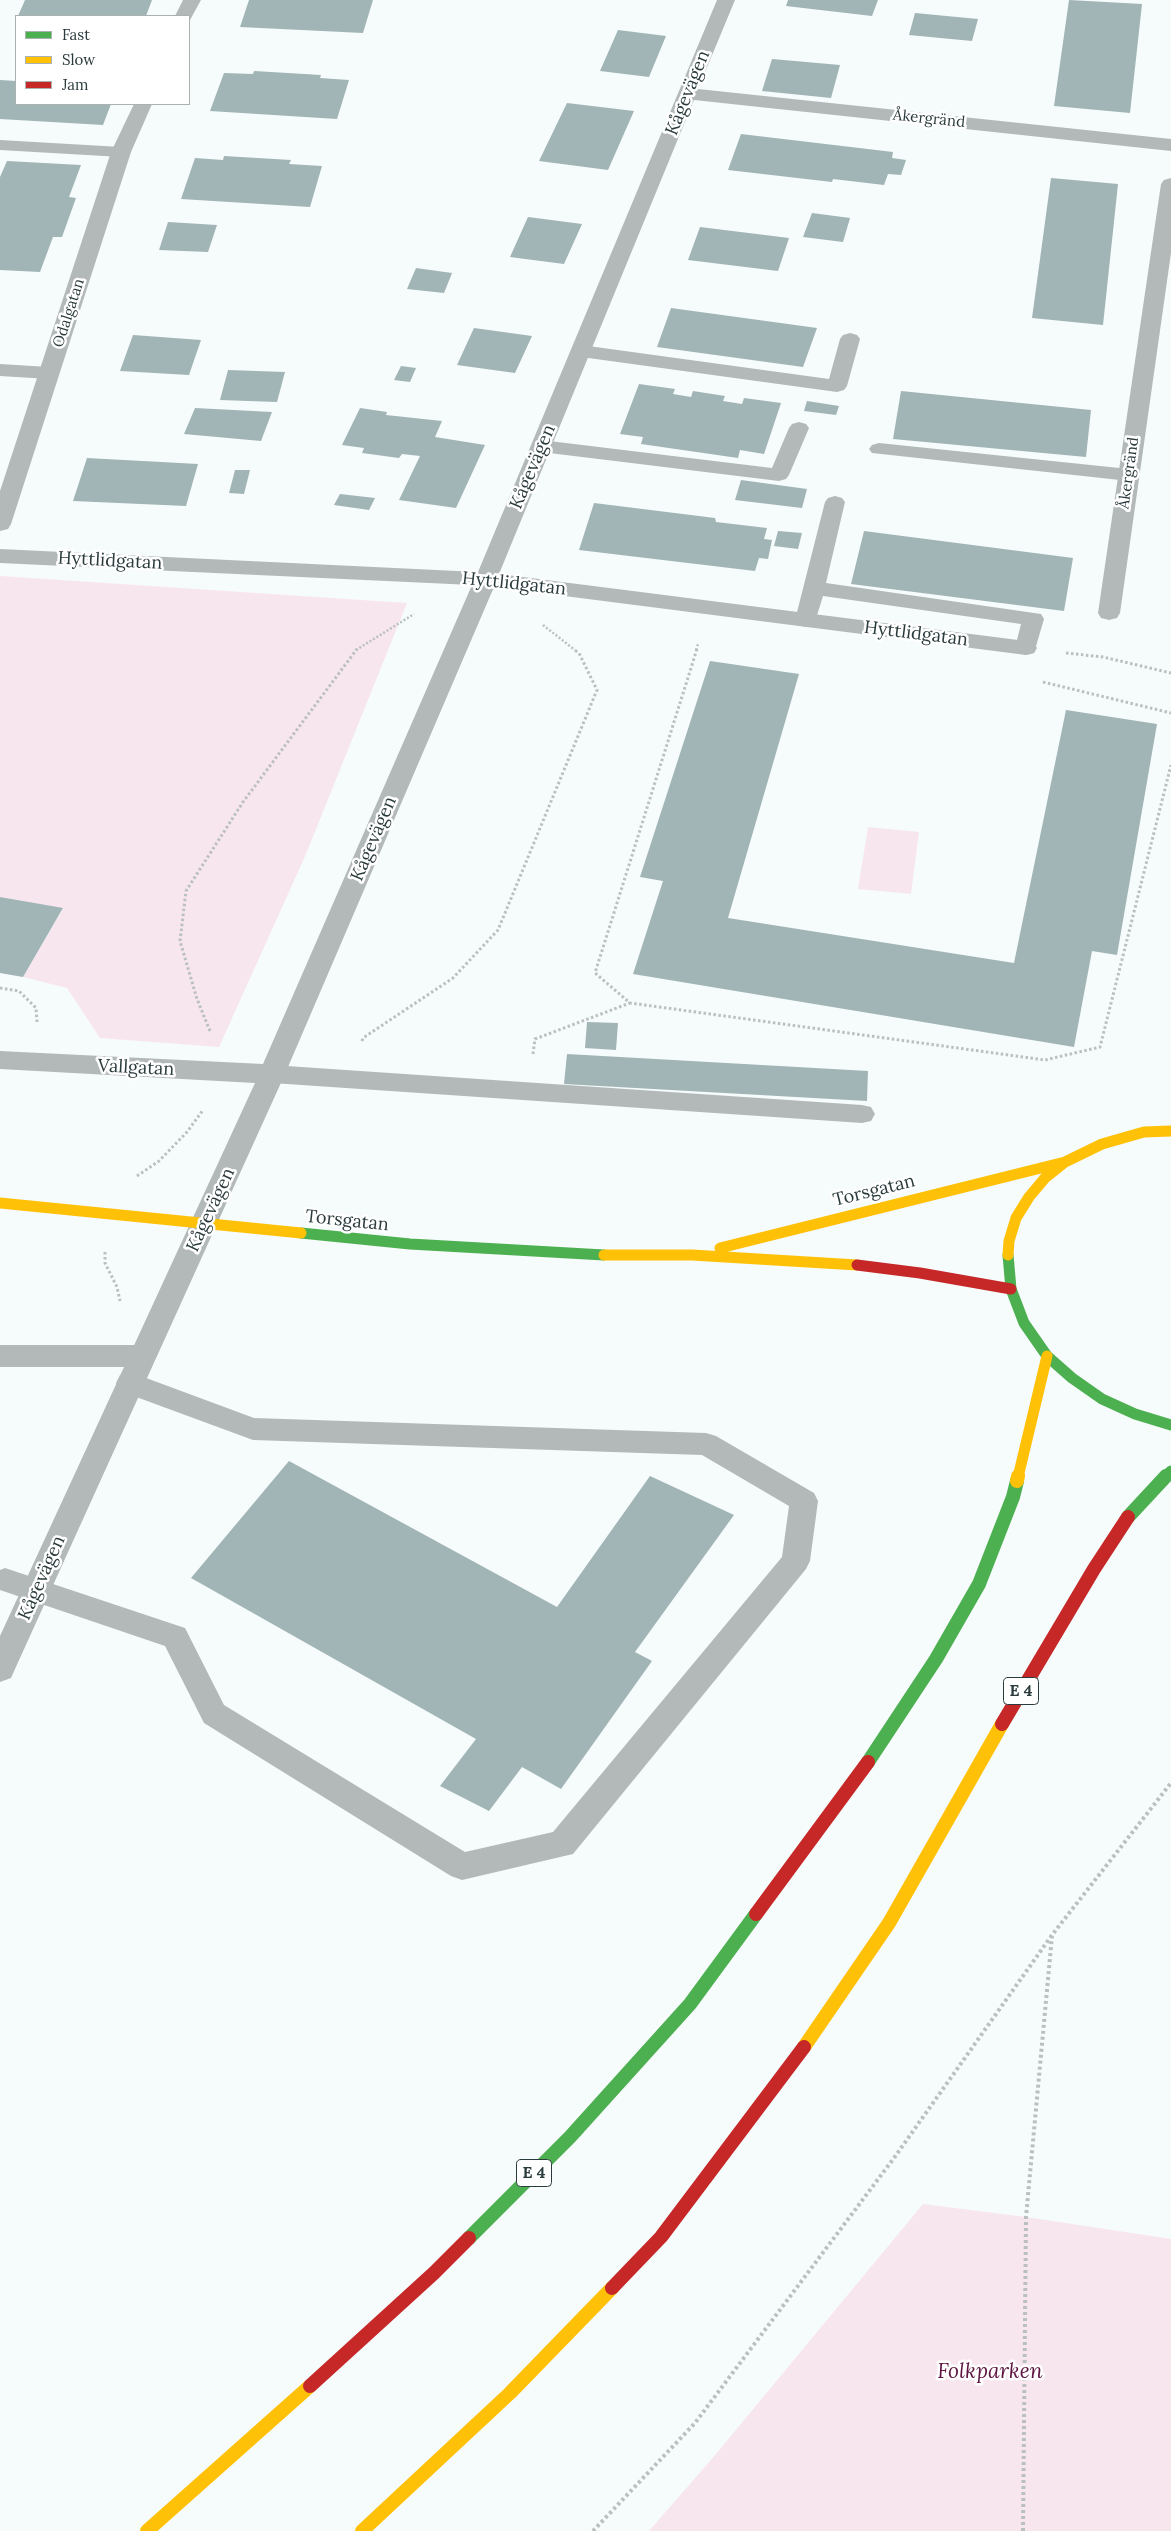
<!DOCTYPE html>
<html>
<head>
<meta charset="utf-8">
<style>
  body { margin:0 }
  #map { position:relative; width:1171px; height:2531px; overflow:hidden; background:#f6fbfb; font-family:Lora,serif }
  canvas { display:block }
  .legend { position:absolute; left:15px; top:15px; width:175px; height:90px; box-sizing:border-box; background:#fff; border:1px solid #aab1b1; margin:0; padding:6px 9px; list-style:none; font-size:15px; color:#2b3b3d }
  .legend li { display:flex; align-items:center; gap:10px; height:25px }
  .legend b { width:25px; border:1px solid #aab1b1 }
</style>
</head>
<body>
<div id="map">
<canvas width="1171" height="2531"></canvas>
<ul class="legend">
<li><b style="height:6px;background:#4caf50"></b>Fast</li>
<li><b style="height:6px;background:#ffc107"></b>Slow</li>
<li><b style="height:6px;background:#c62828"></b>Jam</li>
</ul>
</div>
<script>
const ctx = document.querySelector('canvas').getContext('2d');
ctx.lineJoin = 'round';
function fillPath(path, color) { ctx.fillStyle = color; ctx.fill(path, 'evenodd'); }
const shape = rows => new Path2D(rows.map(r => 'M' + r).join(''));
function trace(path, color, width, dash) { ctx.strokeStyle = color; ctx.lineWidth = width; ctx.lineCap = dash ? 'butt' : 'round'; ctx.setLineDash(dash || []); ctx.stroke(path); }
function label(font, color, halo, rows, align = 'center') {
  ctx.font = font + ' Lora,serif'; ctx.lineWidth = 5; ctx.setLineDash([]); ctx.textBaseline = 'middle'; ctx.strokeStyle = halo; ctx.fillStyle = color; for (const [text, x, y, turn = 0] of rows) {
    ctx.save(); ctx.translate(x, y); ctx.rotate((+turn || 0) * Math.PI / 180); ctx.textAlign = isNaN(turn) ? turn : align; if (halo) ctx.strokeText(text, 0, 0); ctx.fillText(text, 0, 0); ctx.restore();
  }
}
fillPath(shape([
  [0,576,407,603,306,854,219,1047,100,1038,67,988,23,977,63,909,0,897],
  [868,827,919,832,911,894,858,889],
  [923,2204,1026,2217,1171,2239,1171,2531,649,2531,716,2454]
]), '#f8e6ef');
fillPath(shape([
  [25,0,152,0,146,16,18,16],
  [249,0,373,0,363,33,240,27],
  [788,0,878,0,872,16,786,6],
  [1069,0,1142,4,1130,113,1054,106],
  [915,13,978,19,972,41,909,35],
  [618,30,666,36,649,77,600,71],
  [772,59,840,65,831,98,762,91],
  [254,71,321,75,320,78,349,80,337,119,210,111,224,73,253,74],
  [0,80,16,81,16,104,111,104,103,125,0,119],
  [567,103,634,111,608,170,539,161],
  [741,134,893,152,892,158,906,160,901,175,888,174,884,185,833,179,832,182,728,170],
  [224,156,291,160,289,164,322,166,310,207,181,199,195,158,223,160],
  [7,161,81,165,69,197,76,198,62,237,53,237,40,272,0,270,0,177],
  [1051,178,1118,184,1103,325,1032,318],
  [812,213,850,218,843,242,803,237],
  [528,217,582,224,564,264,510,257],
  [168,222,217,225,208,252,159,250],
  [700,227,789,238,778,271,688,260],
  [416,268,452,273,444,293,407,289],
  [671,308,817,328,803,367,657,347],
  [474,328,532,336,515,373,457,365],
  [133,335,201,340,189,375,120,371],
  [401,366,416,368,410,382,394,380],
  [228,370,285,372,277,402,220,400],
  [639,384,675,389,673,394,691,397,693,391,725,396,723,401,742,404,744,398,781,403,764,454,740,450,738,458,641,444,643,437,620,434],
  [901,391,1091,410,1086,457,893,439],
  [807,401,839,406,836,415,804,411],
  [195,408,272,412,261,441,184,434],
  [360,408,387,412,386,415,442,421,435,437,485,445,456,508,399,500,420,456,402,454,399,458,362,453,364,448,342,445],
  [87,458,198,464,186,506,73,501],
  [235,470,250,470,244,494,229,493],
  [741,480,807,489,802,508,735,500],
  [340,494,375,498,369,510,334,505],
  [594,503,715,518,716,522,767,528,764,539,772,540,768,559,759,558,755,571,579,550],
  [778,531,802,533,798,549,774,546],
  [864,531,1073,558,1064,611,851,584],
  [710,661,799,674,728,918,1014,963,1066,710,1157,724,1117,955,1092,951,1074,1047,633,974,663,881,640,877],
  [0,897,63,908,23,977,0,973],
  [587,1022,618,1023,616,1050,585,1048],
  [567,1054,868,1071,867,1101,564,1084],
  [289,1461,557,1607,650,1476,734,1515,635,1652,652,1661,561,1789,522,1767,489,1811,440,1786,476,1739,191,1578]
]), '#a1b4b6');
trace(shape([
  [543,625,575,650],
  [356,650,414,614],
  [696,650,698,644]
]), '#babfbf', 2.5, [2, 2]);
trace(shape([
  [697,649,595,973,630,1003,1045,1060,1100,1047,1171,765],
  [1066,653,1103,657,1171,673],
  [1043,682,1171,713],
  [0,988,19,991,36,1008,37,1022],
  [210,1031,197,999,180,941,186,891,243,802,357,649],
  [362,1041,363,1038,453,978,498,930,597,690,579,653,573,649],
  [533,1054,535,1039,630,1003],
  [137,1176,159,1161,187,1132,203,1110],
  [105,1252,105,1263,117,1287,120,1301]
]), '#babfbf', 3, [2.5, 2.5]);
trace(shape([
  [593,2531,695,2423,894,2158,1052,1935,1171,1783],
  [1023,2531,1026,2217,1052,1936]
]), '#babfbf', 4, [3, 3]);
fillPath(shape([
  [0,140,121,147,127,148,130,152,127,156,121,157,0,150,0,140],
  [850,333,857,335,860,339,847,386,844,390,837,392,581,357,574,355,571,351,574,347,581,345,829,379,840,339,843,335,850,333],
  [0,364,49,367,56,369,59,373,56,377,49,379,0,376,0,364],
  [799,422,806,424,809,428,789,475,786,479,779,481,541,452,534,450,531,446,534,442,541,440,772,468,789,428,792,424,799,422],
  [879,443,1129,469,1136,471,1139,475,1136,479,1129,481,872,453,869,449,872,445,879,443],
  [835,496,842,498,845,502,826,583,1041,614,1044,619,1034,653,1026,655,1018,653,1015,648,1021,624,823,596,814,625,806,627,798,625,795,620,825,502,828,498,835,496],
  [272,1065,862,1105,871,1107,875,1114,871,1121,862,1123,272,1083,263,1080,260,1074,263,1068,272,1065],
  [0,1345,142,1345,152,1349,155,1356,152,1363,142,1367,0,1367,0,1345],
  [130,1372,254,1418,706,1433,716,1436,814,1493,818,1501,810,1561,806,1569,573,1854,462,1880,451,1876,204,1723,165,1646,0,1590,0,1570,5,1568,185,1628,224,1705,465,1852,553,1832,782,1557,789,1506,702,1455,253,1440,120,1391,116,1383,120,1375,130,1372]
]), '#b3b9b9');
fillPath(shape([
  [183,0,201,0,190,20,189,16,175,16,183,0],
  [717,0,735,0,698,89,1171,139,1171,151,694,100,499,574,1026,641,1034,643,1037,648,1034,653,1026,655,494,587,285,1074,15,1669,11,1678,0,1682,0,1636,255,1083,0,1069,0,1051,263,1064,472,585,0,563,0,549,478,572,717,0],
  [134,104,152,104,131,152,11,524,8,529,0,531,0,491,111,152,134,104],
  [1171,178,1171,253,1120,613,1117,618,1109,620,1101,618,1098,613,1161,184,1164,180,1171,178]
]), '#b3b9b9');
trace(shape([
  [301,1233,410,1244,604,1255],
  [1008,1255,1011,1289,1024,1323,1047,1356,1072,1378,1102,1399,1135,1414,1171,1425],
  [1165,1477,1171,1471]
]), '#4caf50', 11);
trace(shape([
  [1128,1517,1166,1476],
  [868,1762,936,1659,979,1584,1013,1497,1017,1481],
  [469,2238,570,2137,690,2004,756,1914]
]), '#4caf50', 14);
trace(shape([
  [0,1203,301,1233],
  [720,1248,1065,1162],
  [604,1255,692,1255,857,1265],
  [1008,1255,1009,1241,1016,1218,1029,1197,1045,1178,1065,1162,1102,1144,1144,1132,1171,1131],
  [1018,1477,1047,1356]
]), '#ffc107', 11);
trace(shape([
  [1017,1481,1018,1476],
  [804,2047,889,1923,1002,1724],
  [147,2531,310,2386],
  [362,2531,510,2393,612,2288]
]), '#ffc107', 14);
trace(shape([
  [857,1265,920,1273,1011,1289]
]), '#c62828', 11);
trace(shape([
  [1002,1724,1094,1569,1128,1517],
  [756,1914,868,1762],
  [612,2288,661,2237,804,2047],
  [310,2386,434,2273,469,2238]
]), '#c62828', 14);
label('15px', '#2b3b3d', '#fff', [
  ["Åkergränd",929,119,6],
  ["Odalgatan",69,313,-72],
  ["Åkergränd",1129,473,-82]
]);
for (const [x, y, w] of [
  [1021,1691,35],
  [534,2173,35]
]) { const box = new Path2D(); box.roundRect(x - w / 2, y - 13.5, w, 27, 4); ctx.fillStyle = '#fff'; ctx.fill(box); trace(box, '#2b3b3d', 1); }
label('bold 16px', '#2b3b3d', null, [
  ["E 4",1021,1691],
  ["E 4",534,2173]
]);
label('18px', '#2b3b3d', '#fff', [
  ["Kågevägen",688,93,-68],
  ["Kågevägen",533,467,-67],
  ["Hyttlidgatan",110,561,3],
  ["Hyttlidgatan",514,584,6],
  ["Hyttlidgatan",916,634,7],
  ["Kågevägen",374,839,-67],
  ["Vallgatan",136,1068,3],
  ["Torsgatan",874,1191,-14],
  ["Kågevägen",211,1210,-65],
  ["Torsgatan",347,1221,6],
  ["Kågevägen",42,1578,-66]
]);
label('italic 21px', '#5d1540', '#fff', [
  ["Folkparken",990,2372]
]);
</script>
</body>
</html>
